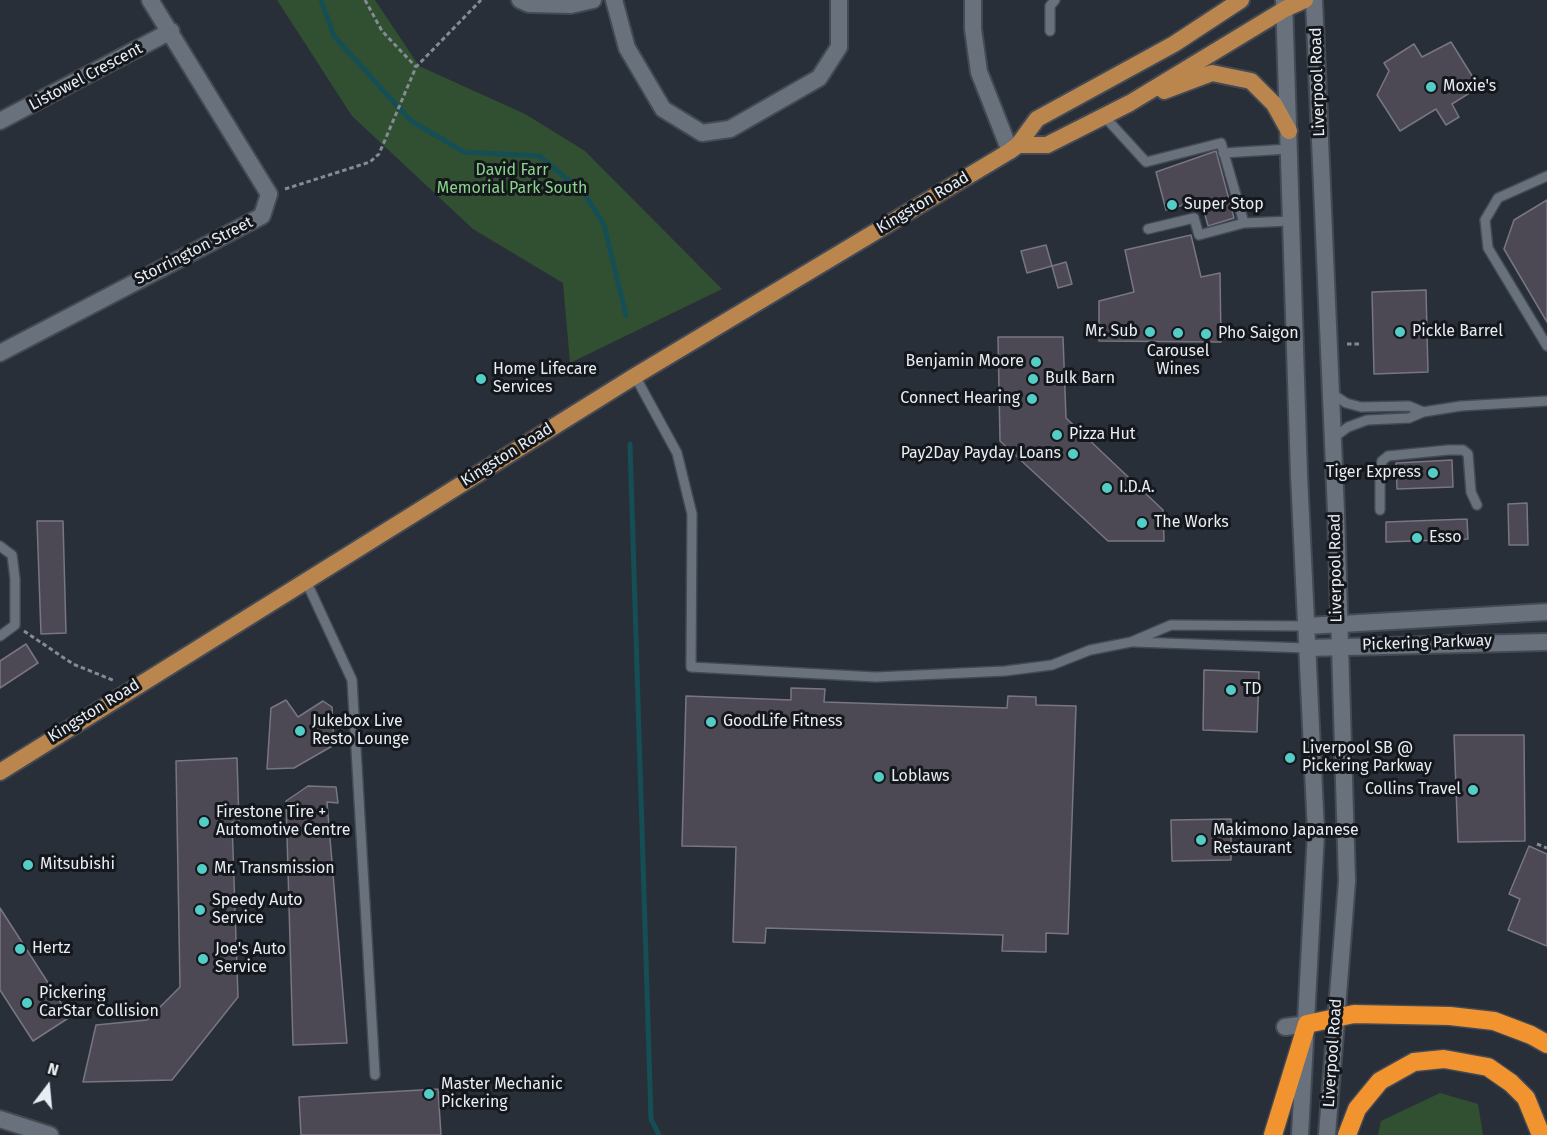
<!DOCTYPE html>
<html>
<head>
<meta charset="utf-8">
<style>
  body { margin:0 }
  #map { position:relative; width:1547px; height:1135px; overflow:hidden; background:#282f39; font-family:"Fira Sans",sans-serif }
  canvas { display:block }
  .north { position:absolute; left:18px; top:1057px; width:60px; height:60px; -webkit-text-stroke:4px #14171b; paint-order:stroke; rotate:16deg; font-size:16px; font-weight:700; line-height:24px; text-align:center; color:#e8edf3 }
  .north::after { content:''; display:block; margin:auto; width:21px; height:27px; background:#e8edf3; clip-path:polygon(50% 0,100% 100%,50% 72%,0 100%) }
</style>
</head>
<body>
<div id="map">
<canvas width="1547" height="1135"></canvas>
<div class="north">N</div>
</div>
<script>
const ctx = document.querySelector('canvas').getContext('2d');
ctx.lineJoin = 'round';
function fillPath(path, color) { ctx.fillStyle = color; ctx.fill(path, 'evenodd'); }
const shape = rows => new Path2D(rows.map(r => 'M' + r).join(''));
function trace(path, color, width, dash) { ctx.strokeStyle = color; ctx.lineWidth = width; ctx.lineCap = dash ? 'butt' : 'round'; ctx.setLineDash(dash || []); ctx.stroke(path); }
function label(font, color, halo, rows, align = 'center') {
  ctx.font = font + ' "Fira Sans",sans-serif'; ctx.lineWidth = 6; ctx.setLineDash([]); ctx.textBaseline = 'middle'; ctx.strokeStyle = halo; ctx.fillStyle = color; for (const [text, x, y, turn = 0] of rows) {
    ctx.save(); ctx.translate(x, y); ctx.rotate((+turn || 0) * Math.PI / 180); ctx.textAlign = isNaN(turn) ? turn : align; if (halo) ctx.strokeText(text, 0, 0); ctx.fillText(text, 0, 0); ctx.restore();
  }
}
fillPath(shape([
  [277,0,375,0,419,66,525,114,585,151,722,289,570,363,563,283,473,229,352,116],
  [1440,1093,1478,1104,1483,1135,1378,1135,1381,1121]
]), '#315031');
trace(shape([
  [321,0,334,36,411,121,464,152,539,156,584,193,604,225,626,315],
  [630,444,651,1119,659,1135]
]), '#164e55', 5);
const building = shape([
  [1451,42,1479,87,1452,104,1459,117,1446,125,1436,109,1400,131,1377,95,1389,71,1384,63,1414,44,1422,57,1451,42],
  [1216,151,1234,218,1208,226,1201,200,1166,210,1156,172,1216,151],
  [1547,200,1547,322,1504,249,1514,220,1547,200],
  [1191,235,1201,277,1220,273,1221,342,1099,341,1099,301,1134,292,1125,250,1191,235],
  [1046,245,1052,266,1027,273,1021,251,1046,245],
  [1066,262,1072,284,1058,288,1052,266,1066,262],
  [1426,290,1428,372,1374,374,1372,292,1426,290],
  [998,337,1063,337,1066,418,1163,510,1164,541,1108,541,1000,441,998,337],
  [1452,460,1453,487,1397,489,1396,463,1452,460],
  [1527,503,1528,545,1509,545,1508,504,1527,503],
  [1467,519,1468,539,1386,542,1386,522,1467,519],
  [37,521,63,521,66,633,41,634,37,521],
  [26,644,38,663,0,688,0,661,26,644],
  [1204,670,1259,672,1257,732,1203,730,1204,670],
  [791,688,825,689,824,702,1007,708,1008,696,1036,697,1036,705,1076,706,1068,934,1046,933,1046,952,1002,951,1003,935,766,928,765,943,733,942,736,847,682,846,686,696,791,700,791,688],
  [286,700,298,717,323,701,332,707,334,745,294,768,267,769,271,708,286,700],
  [1454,735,1524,735,1525,841,1458,842,1454,735],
  [237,758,239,822,232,822,238,997,172,1080,83,1082,96,1025,147,1020,180,987,176,761,237,758],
  [308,786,336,787,338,803,327,802,347,1043,293,1045,286,801,308,786],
  [1231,819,1231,860,1172,861,1171,820,1231,819],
  [1529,846,1547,854,1547,946,1508,930,1520,899,1509,894,1529,846],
  [0,908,70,1017,33,1041,0,990,0,908],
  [438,1089,441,1135,301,1135,299,1097,438,1089]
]);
fillPath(building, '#4c4955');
trace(building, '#797683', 1.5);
const service = shape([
  [1050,31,1050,6,1055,0],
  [1104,116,1146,162,1221,143,1244,223,1199,235,1194,218,1148,229],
  [1223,153,1289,149],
  [1547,176,1498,198,1485,220,1488,248,1547,346],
  [1244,223,1291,221],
  [635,376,677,453,692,514,691,667,876,677,1005,671,1052,665,1090,650,1131,642,1171,625,1307,626],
  [1331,393,1346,403,1361,407,1409,406,1423,412],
  [1332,439,1348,427,1367,420,1409,418,1423,412,1461,406,1547,401],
  [1380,510,1380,471,1382,461,1388,456,1448,450,1463,450,1468,454,1471,492,1477,505],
  [0,546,12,555,15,579,15,625,0,636],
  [306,581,352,680,375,1075],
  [1134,642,1306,648]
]);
const minor = shape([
  [520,0,529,4,571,5,593,0],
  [614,0,627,48,663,109,702,133,730,129,819,78,839,47,839,0],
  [973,0,973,29,979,72,1010,151],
  [0,121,171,31],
  [0,353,262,216,269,194,150,0],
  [1285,1027,1307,1024],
  [0,1119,50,1135]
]);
const tertiary = shape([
  [1307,626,1547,612],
  [1306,648,1547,642]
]);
const secondary = shape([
  [1284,0,1299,475,1316,832,1300,1135],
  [1314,0,1336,512,1347,881,1327,1135]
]);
const primary = shape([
  [1164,91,1212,73,1251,81,1274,104,1289,131],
  [1018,145,1047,145,1130,103,1285,9,1305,0],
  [0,772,635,376,1010,151,1018,145,1037,119,1174,44,1241,0]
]);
const motorway = shape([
  [1273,1135,1307,1024,1354,1014,1450,1016,1494,1021,1531,1035,1547,1044],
  [1347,1135,1357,1109,1380,1081,1414,1062,1444,1059,1488,1067,1511,1083,1526,1098,1541,1135]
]);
trace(service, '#444a53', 12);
trace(minor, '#444a53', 20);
trace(tertiary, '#444a53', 20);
trace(secondary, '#444a53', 20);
trace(primary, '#444a53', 20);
trace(motorway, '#444a53', 21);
trace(shape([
  [365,0,382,31,416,67],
  [285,189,370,162,379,154,416,67,481,0],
  [1347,344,1362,344],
  [24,631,73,664,115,681],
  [1537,844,1547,848]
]), '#858b93', 3, [4.5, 3]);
trace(service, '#69727c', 9);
trace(minor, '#69727c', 16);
trace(tertiary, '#69727c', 16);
trace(secondary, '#69727c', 16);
trace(primary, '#bb864e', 16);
trace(motorway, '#f1942f', 18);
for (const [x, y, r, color] of [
  [1431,87,6,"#54cdc7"],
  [1172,205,6,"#54cdc7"],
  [1150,332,6,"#54cdc7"],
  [1400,332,6,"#54cdc7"],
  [1178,333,6,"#54cdc7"],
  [1206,334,6,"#54cdc7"],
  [1036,362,6,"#54cdc7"],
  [481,379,6,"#54cdc7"],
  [1033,379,6,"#54cdc7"],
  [1032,399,6,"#54cdc7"],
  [1057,435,6,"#54cdc7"],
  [1073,454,6,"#54cdc7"],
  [1433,473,6,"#54cdc7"],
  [1107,488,6,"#54cdc7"],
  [1142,523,6,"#54cdc7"],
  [1417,538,6,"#54cdc7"],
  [1231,690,6,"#54cdc7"],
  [711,722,6,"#54cdc7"],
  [300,731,6,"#54cdc7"],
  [1290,758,6,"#54cdc7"],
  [879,777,6,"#54cdc7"],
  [1473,790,6,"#54cdc7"],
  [204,822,6,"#54cdc7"],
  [1201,840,6,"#54cdc7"],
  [28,865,6,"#54cdc7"],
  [202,869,6,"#54cdc7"],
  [200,910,6,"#54cdc7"],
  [20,949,6,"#54cdc7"],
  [203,959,6,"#54cdc7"],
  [27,1003,6,"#54cdc7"],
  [429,1094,6,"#54cdc7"]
]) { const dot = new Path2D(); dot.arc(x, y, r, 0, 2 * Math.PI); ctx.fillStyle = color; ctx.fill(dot); trace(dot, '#14171b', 2); }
label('16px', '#e8edf3', '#14171b', [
  ["Listowel Crescent",86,77,-28],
  ["Liverpool Road",1318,82,-92],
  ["Kingston Road",923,203,-31],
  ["Storrington Street",194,251,-27],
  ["Kingston Road",507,455,-32],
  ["Liverpool Road",1336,568,-91],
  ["Pickering Parkway",1427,643,-2],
  ["Kingston Road",94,711,-32],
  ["Liverpool Road",1333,1053,-86]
]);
label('16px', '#e8edf3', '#14171b', [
  ["Moxie's",1443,87],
  ["Super Stop",1184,205],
  ["Mr. Sub",1138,332,"right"],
  ["Pickle Barrel",1412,332],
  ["Pho Saigon",1218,334],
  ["Carousel",1178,352,"center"],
  ["Wines",1178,370,"center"],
  ["Benjamin Moore",1024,362,"right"],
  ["Home Lifecare",493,370],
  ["Services",493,388],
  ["Bulk Barn",1045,379],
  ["Connect Hearing",1020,399,"right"],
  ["Pizza Hut",1069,435],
  ["Pay2Day Payday Loans",1061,454,"right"],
  ["Tiger Express",1421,473,"right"],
  ["I.D.A.",1119,488],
  ["The Works",1154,523],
  ["Esso",1429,538],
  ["TD",1243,690],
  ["Jukebox Live",312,722],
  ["Resto Lounge",312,740],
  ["GoodLife Fitness",723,722],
  ["Liverpool SB @",1302,749],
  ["Pickering Parkway",1302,767],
  ["Loblaws",891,777],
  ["Collins Travel",1461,790,"right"],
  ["Firestone Tire +",216,813],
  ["Automotive Centre",216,831],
  ["Makimono Japanese",1213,831],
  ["Restaurant",1213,849],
  ["Mitsubishi",40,865],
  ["Mr. Transmission",214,869],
  ["Speedy Auto",212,901],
  ["Service",212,919],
  ["Hertz",32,949],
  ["Joe's Auto",215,950],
  ["Service",215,968],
  ["Pickering",39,994],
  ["CarStar Collision",39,1012],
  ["Master Mechanic",441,1085],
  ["Pickering",441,1103]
], 'left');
label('16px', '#8bd58b', '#14171b', [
  ["David Farr",512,171],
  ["Memorial Park South",512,189]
]);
</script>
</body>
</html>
